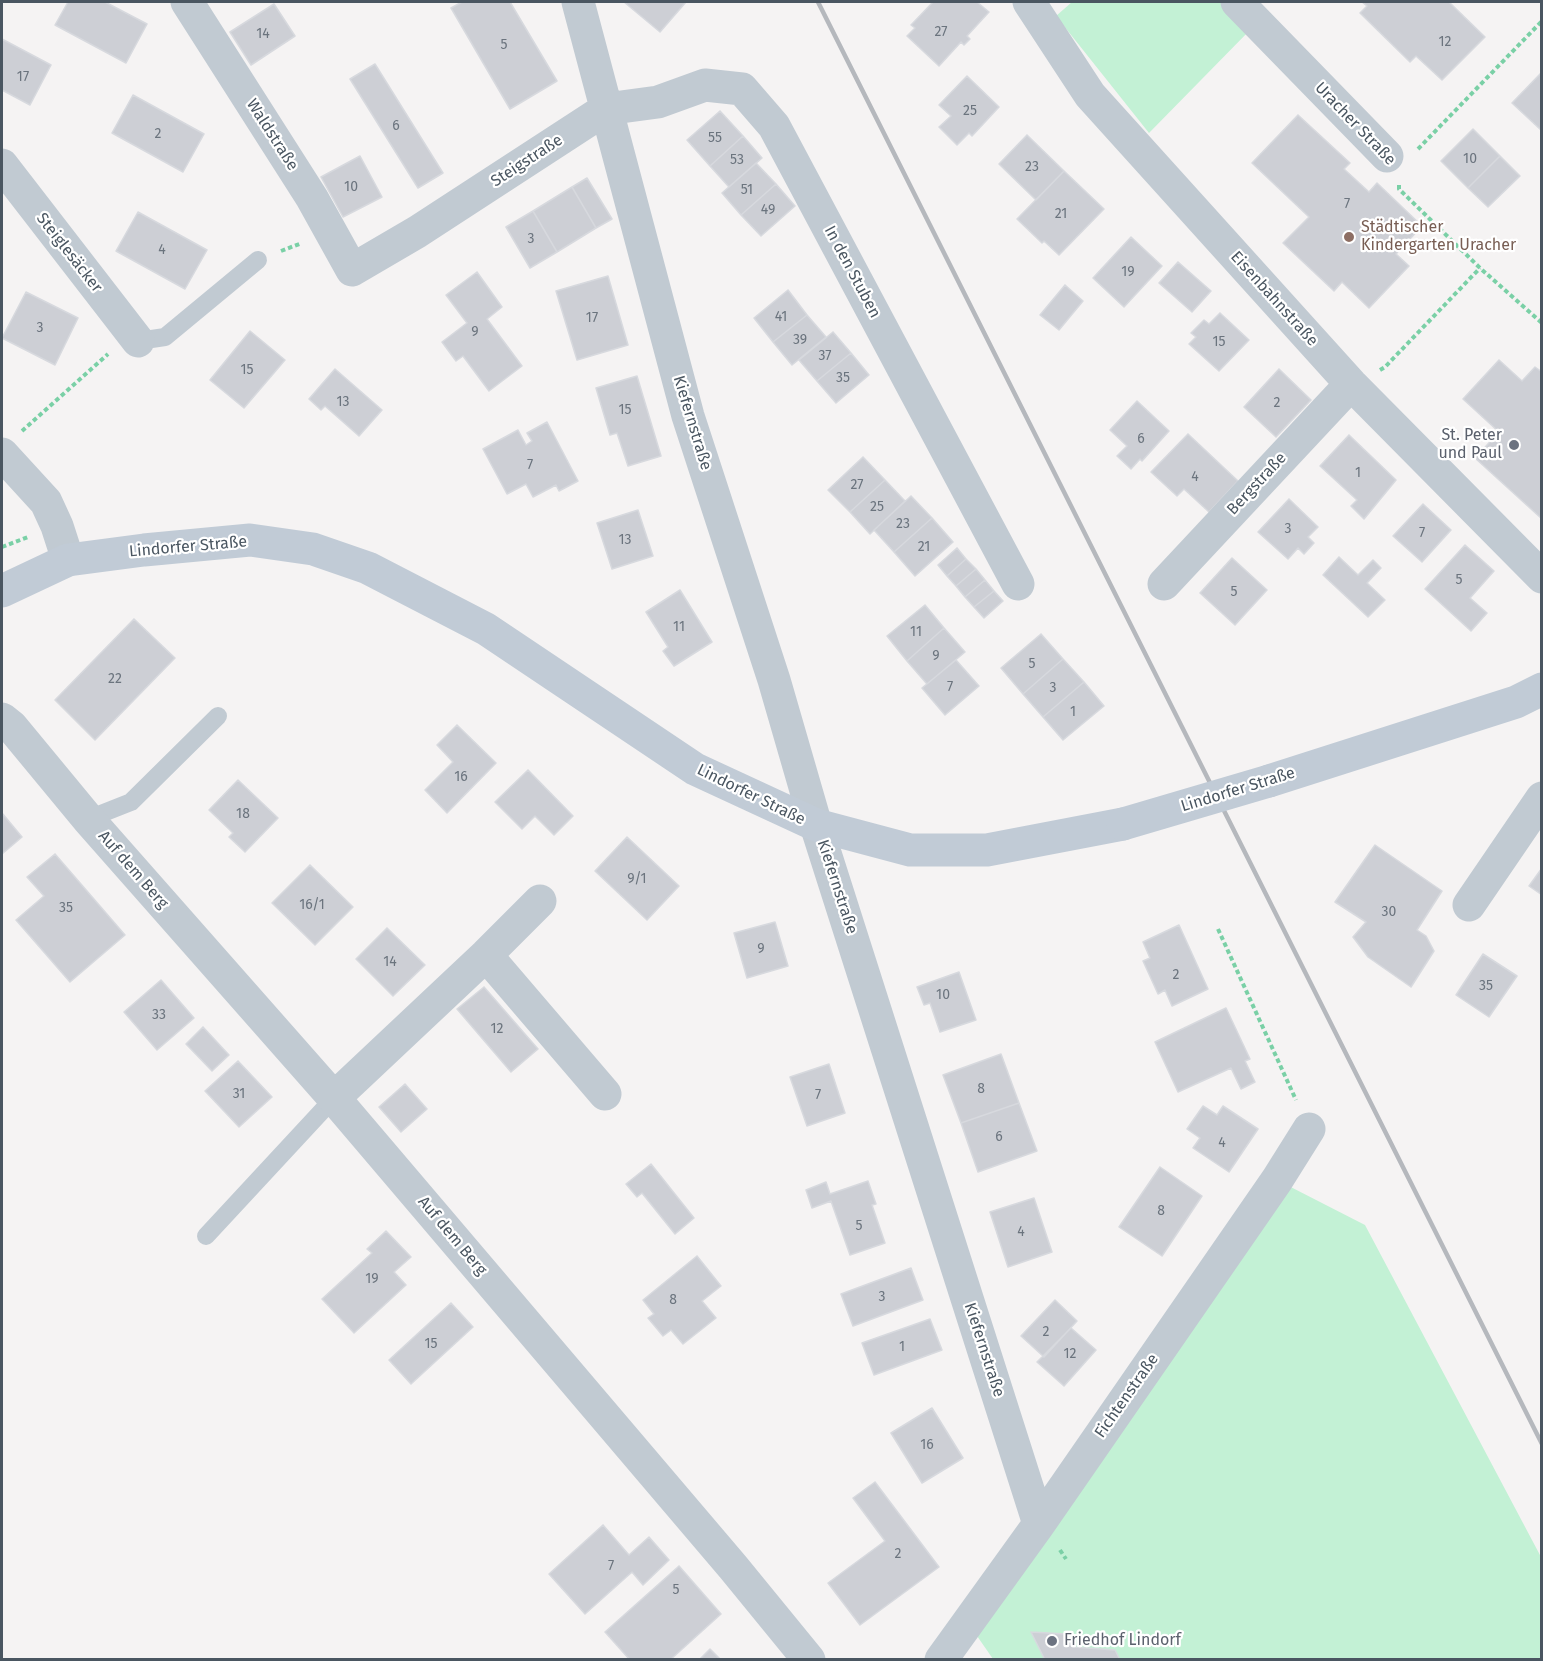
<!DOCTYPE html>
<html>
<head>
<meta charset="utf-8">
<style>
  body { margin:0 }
  #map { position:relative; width:1543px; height:1661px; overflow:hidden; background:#f5f3f3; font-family:"Fira Sans",sans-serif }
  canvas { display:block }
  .frame { position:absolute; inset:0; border:3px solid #4a5661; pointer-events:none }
</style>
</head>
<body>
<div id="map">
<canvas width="1543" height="1661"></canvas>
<div class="frame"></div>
</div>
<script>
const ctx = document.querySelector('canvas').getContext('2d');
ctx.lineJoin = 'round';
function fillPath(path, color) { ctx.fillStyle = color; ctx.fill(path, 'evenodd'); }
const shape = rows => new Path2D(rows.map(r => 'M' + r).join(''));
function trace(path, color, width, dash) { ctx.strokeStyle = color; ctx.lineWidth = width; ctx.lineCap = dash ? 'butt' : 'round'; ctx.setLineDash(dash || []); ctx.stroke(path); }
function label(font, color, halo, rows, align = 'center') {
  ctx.font = font + ' "Fira Sans",sans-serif'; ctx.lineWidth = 4.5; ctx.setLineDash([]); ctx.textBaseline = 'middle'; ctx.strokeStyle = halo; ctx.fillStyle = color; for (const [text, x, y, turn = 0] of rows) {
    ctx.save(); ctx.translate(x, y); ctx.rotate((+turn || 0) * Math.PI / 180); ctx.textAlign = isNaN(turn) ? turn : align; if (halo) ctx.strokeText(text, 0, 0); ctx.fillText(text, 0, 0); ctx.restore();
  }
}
fillPath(shape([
  [1072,2,1226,2,1252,28,1149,133,1056,16],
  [1277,1180,1365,1225,1541,1557,1541,1659,993,1659,968,1623]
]), '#c3f1d5');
const building = shape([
  [68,2,105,2,147,24,126,63,55,25,68,2],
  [462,2,510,2,557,81,510,109,451,8,462,2],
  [624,2,686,2,660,32,624,2],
  [933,2,977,2,989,12,967,36,970,39,964,45,961,42,939,66,907,36,915,28,911,25,933,2],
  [1362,2,1449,2,1485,37,1442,80,1416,56,1410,62,1360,13,1367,6,1362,2],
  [274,4,295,36,251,65,230,32,274,4],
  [2,39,51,65,30,105,2,90,2,39],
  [375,64,443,173,418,188,350,79,375,64],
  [1541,73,1542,74,1542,131,1512,103,1541,73],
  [967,76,999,107,972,136,969,133,957,145,939,127,951,116,939,105,967,76],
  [133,95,204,134,183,172,112,133,133,95],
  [720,111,743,136,710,166,687,140,720,111],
  [1298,115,1350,163,1344,169,1369,192,1377,183,1422,226,1396,254,1409,266,1369,308,1342,282,1334,291,1283,243,1309,217,1252,163,1298,115],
  [1473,129,1500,156,1468,188,1441,161,1473,129],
  [1027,135,1064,171,1036,200,999,164,1027,135],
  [743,136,762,158,729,187,710,166,743,136],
  [360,156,382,197,343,217,321,177,360,156],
  [1500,156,1520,176,1488,207,1468,188,1500,156],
  [756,163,776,184,741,215,722,193,756,163],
  [1064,171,1104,209,1059,255,1044,241,1042,243,1017,219,1064,171],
  [587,178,612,219,596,228,572,187,587,178],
  [776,184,795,206,761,236,741,215,776,184],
  [572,187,596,228,557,252,533,211,572,187],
  [533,211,557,252,530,268,506,227,533,211],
  [138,212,207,250,185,289,116,251,138,212],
  [1131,237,1162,266,1124,307,1093,278,1131,237],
  [1178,262,1211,291,1192,312,1159,283,1178,262],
  [477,272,502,307,487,319,522,366,489,391,463,356,456,361,442,342,467,323,446,295,477,272],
  [608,276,628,345,577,360,556,291,608,276],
  [1065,285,1083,301,1059,330,1040,315,1065,285],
  [788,290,807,315,773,342,754,318,788,290],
  [26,292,78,318,55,365,2,338,26,292],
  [1220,313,1249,340,1219,371,1189,344,1196,337,1191,333,1204,320,1209,324,1220,313],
  [807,315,826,337,792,365,773,342,807,315],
  [250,331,285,360,244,408,210,380,250,331],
  [833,332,851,353,817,381,799,360,833,332],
  [851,353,869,375,836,403,817,381,851,353],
  [1499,360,1522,381,1535,367,1542,372,1542,519,1475,458,1499,432,1463,399,1499,360],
  [335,369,382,410,359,436,325,406,321,410,309,399,335,369],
  [1279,369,1311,400,1276,437,1244,407,1279,369],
  [637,376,661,456,628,466,617,433,610,435,596,388,637,376],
  [1137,401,1169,431,1142,461,1140,459,1131,469,1117,456,1127,446,1110,430,1137,401],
  [547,422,578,481,559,491,556,485,533,497,526,484,507,494,483,449,518,430,526,445,532,441,527,433,547,422],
  [1188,434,1238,481,1209,512,1184,489,1177,496,1151,472,1188,434],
  [1349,435,1396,480,1364,519,1351,506,1357,500,1320,466,1349,435],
  [863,457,885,480,850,512,828,490,863,457],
  [885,480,905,501,870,534,850,512,885,480],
  [911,496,932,518,894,552,874,530,911,496],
  [1289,499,1318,527,1308,537,1314,543,1304,554,1298,548,1288,559,1258,532,1289,499],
  [1423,504,1451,530,1422,562,1393,536,1423,504],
  [638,510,653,556,612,569,597,523,638,510],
  [932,518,953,542,915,576,894,552,932,518],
  [1465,545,1494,571,1470,598,1487,613,1471,631,1425,589,1465,545],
  [957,548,966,559,947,576,938,565,957,548],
  [1339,557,1358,575,1373,560,1381,568,1367,583,1385,600,1368,617,1323,575,1339,557],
  [1232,558,1267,590,1235,625,1200,593,1232,558],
  [966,559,976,569,956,586,947,576,966,559],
  [976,569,985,580,965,597,956,586,976,569],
  [985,580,994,591,974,607,965,597,985,580],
  [680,590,712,642,674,666,663,651,668,647,646,612,680,590],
  [994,591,1003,601,984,618,974,607,994,591],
  [925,605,944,628,907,661,887,636,925,605],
  [134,619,175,658,95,740,55,700,134,619],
  [944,628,965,652,927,684,907,661,944,628],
  [1041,634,1063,659,1023,694,1001,668,1041,634],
  [1063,659,1084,682,1043,717,1023,694,1063,659],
  [956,660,979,686,945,715,922,688,956,660],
  [1084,682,1104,706,1063,740,1043,717,1084,682],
  [457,725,496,763,447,813,425,790,453,762,437,745,457,725],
  [528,770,573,816,554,835,535,816,522,829,495,802,528,770],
  [238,780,278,818,245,852,229,837,233,833,209,810,238,780],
  [2,813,22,837,2,854,2,813],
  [627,837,679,886,647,920,595,871,627,837],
  [1375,845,1442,891,1417,930,1426,936,1434,951,1411,987,1368,957,1353,937,1366,922,1335,902,1375,845],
  [55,854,125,935,70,982,16,920,44,896,27,877,55,854],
  [310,865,353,907,315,945,272,903,310,865],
  [1542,868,1542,895,1529,886,1542,868],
  [775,922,788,966,747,978,734,933,775,922],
  [1179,925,1208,989,1172,1006,1165,990,1158,994,1143,961,1150,958,1143,942,1179,925],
  [387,928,425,965,393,996,356,959,387,928],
  [1483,954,1517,976,1489,1017,1456,995,1483,954],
  [959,972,976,1020,940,1032,930,1003,924,1005,917,987,959,972],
  [161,980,194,1018,157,1050,124,1012,161,980],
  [484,987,538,1049,511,1072,457,1009,484,987],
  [1226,1008,1250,1059,1245,1061,1255,1082,1241,1089,1231,1068,1178,1092,1155,1042,1226,1008],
  [203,1027,229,1055,212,1071,186,1044,203,1027],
  [1001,1054,1019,1103,961,1123,943,1075,1001,1054],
  [238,1061,272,1097,239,1127,205,1091,238,1061],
  [829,1064,845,1113,807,1126,790,1077,829,1064],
  [405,1084,427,1109,401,1132,379,1107,405,1084],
  [1019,1103,1037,1151,978,1172,961,1123,1019,1103],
  [1203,1106,1217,1115,1223,1106,1258,1129,1229,1172,1193,1148,1200,1138,1187,1129,1203,1106],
  [651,1164,694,1218,675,1234,642,1193,637,1197,626,1184,651,1164],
  [1160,1167,1202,1196,1162,1256,1119,1227,1160,1167],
  [868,1181,876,1204,872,1205,885,1243,850,1255,831,1201,812,1208,806,1190,826,1182,830,1194,868,1181],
  [1034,1198,1052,1252,1008,1267,990,1212,1034,1198],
  [386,1231,411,1257,394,1272,406,1285,354,1333,322,1299,372,1253,367,1249,386,1231],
  [697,1256,721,1286,702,1301,716,1318,683,1344,671,1330,663,1336,648,1318,654,1314,643,1300,697,1256],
  [911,1268,923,1300,853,1326,841,1294,911,1268],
  [1055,1300,1077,1321,1044,1357,1021,1336,1055,1300],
  [451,1303,473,1327,411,1384,389,1360,451,1303],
  [930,1319,942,1350,874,1375,862,1343,930,1319],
  [1071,1328,1096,1350,1064,1386,1037,1362,1071,1328],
  [932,1408,963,1458,922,1483,891,1433,932,1408],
  [875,1482,939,1567,860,1625,828,1583,885,1541,853,1498,875,1482],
  [603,1525,629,1555,649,1537,669,1560,643,1585,632,1572,585,1614,549,1574,603,1525],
  [679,1566,721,1614,670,1660,630,1660,605,1632,679,1566],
  [1031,1632,1066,1634,1073,1647,1115,1650,1120,1660,1045,1660,1031,1632],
  [710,1649,721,1660,699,1660,710,1649]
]);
fillPath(building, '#cdcfd5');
trace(building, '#d7d9de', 1.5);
trace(shape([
  [1418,149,1542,21],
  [1399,185,1399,189,1480,268,1542,323],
  [281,251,302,243],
  [1380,370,1385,367,1480,268],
  [22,431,108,354],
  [2,547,28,537],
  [1218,929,1296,1100],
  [1060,1550,1066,1559]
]), '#7ad0a6', 4, [4.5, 3]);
trace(shape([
  [138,341,165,337,258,260],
  [88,819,131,802,218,716],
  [206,1236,334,1098]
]), '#c1cad2', 18);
trace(shape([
  [187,2,312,198,352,270,417,232,606,109,658,102,705,85,742,89,774,126,1018,584],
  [578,2,688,416,774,680,816,825,1039,1524],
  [1029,2,1090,95,1351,384,1542,577],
  [1237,2,1387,156],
  [2,165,138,341],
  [2,454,46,502,57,526,68,560],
  [1164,584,1351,384],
  [2,719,12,727,88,819,334,1098,733,1567,809,1660],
  [1469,905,1542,798],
  [486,955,605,1094],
  [334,1098,486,955,540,901],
  [941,1660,1039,1524,1277,1180,1309,1129]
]), '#c1cad2', 33);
trace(shape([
  [2,591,68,560,144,550,250,540,313,549,368,568,486,629,695,769,816,825,910,850,987,850,1123,824],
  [1269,781,1516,702,1542,689]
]), '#c1cbd6', 33);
trace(shape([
  [818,2,1542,1444]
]), '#b5b8bd', 4.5);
trace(shape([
  [1123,824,1269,781]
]), '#c1cbd6', 33);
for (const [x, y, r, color] of [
  [1349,237,6,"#8d6e63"],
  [1514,445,6,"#6b7280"],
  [1052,1641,6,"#6b7280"]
]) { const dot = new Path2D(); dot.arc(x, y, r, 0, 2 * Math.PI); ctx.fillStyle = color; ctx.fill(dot); trace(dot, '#fff', 2); }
label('14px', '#6b747e', null, [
  ["27",941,32],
  ["14",263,34],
  ["12",1445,42],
  ["5",504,45],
  ["17",23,77],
  ["25",970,111],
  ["6",396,126],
  ["2",158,134],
  ["55",715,138],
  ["10",1470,159],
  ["53",737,160],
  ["23",1032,167],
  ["10",351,187],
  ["51",747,190],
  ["7",1347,204],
  ["49",768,210],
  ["21",1061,214],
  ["3",531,239],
  ["4",162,250],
  ["19",1128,272],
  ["41",781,317],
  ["17",592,318],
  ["3",40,328],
  ["9",475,332],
  ["39",800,340],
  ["15",1219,342],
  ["37",825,356],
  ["15",247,370],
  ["35",843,378],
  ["13",343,402],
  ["2",1277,403],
  ["15",625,410],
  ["6",1141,439],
  ["7",530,465],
  ["1",1358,473],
  ["4",1195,477],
  ["27",857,485],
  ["25",877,507],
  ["23",903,524],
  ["3",1288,529],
  ["7",1422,533],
  ["13",625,540],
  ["21",924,547],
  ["5",1459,580],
  ["5",1234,592],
  ["11",679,627],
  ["11",916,632],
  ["9",936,656],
  ["5",1032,664],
  ["22",115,679],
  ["7",950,687],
  ["3",1053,688],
  ["1",1073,712],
  ["16",461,777],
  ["18",243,814],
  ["9/1",637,879],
  ["16/1",312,905],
  ["35",66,908],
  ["30",1389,912],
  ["9",761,949],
  ["14",390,962],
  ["2",1176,975],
  ["35",1486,986],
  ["10",943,995],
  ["33",159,1015],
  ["12",497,1029],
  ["8",981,1089],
  ["31",239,1094],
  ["7",818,1095],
  ["6",999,1137],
  ["4",1222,1143],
  ["8",1161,1211],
  ["5",859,1226],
  ["4",1021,1232],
  ["19",372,1279],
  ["3",882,1297],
  ["8",673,1300],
  ["2",1046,1332],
  ["15",431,1344],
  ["1",902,1347],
  ["12",1070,1354],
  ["16",927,1445],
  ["2",898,1554],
  ["7",611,1566],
  ["5",676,1590]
]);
label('16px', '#4a5661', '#fff', [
  ["Uracher Straße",1355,124,46],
  ["Waldstraße",272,135,57],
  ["Steigstraße",527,161,-33],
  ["Steiglesäcker",69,253,52],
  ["In den Stuben",852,272,62],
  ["Eisenbahnstraße",1274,299,48],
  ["Kiefernstraße",692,423,73],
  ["Bergstraße",1257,484,-47],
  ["Lindorfer Straße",188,547,-5],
  ["Lindorfer Straße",1238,790,-17],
  ["Lindorfer Straße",751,795,26],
  ["Auf dem Berg",133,870,49],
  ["Kiefernstraße",837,887,72],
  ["Auf dem Berg",452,1236,50],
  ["Kiefernstraße",984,1350,72],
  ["Fichtenstraße",1127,1396,-55]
]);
label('16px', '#785e54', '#fff', [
  ["Städtischer",1361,228],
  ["Kindergarten Uracher",1361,246]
], 'left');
label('16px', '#5b616d', '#fff', [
  ["St. Peter",1502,436],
  ["und Paul",1502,454],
  ["Friedhof Lindorf",1064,1641,"left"]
], 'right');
</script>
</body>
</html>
